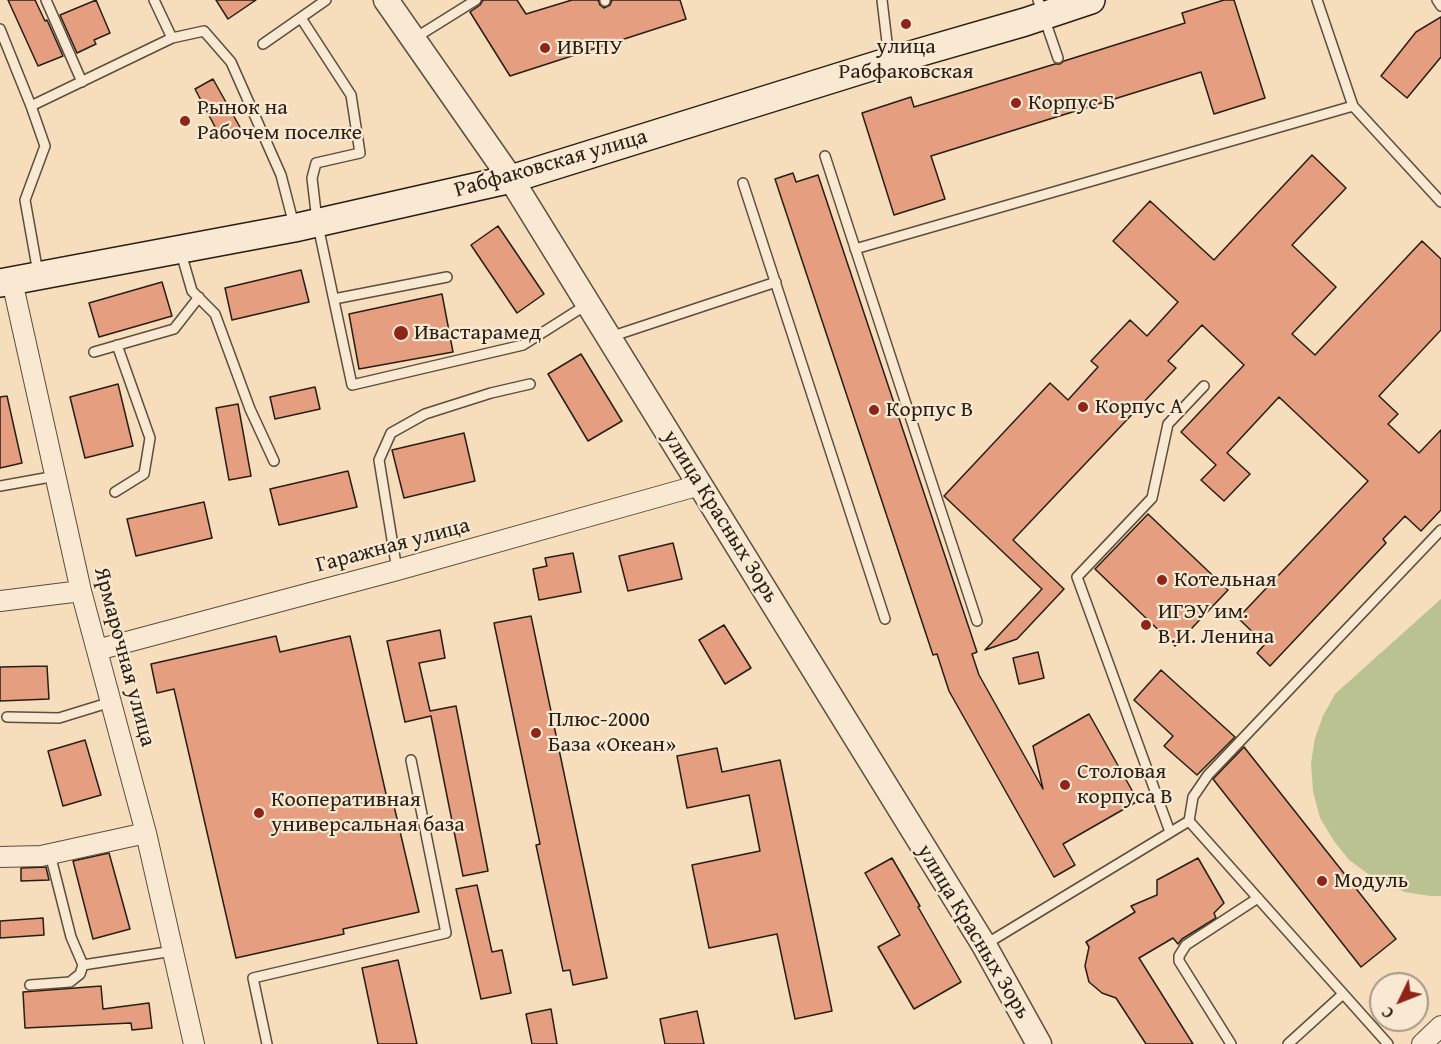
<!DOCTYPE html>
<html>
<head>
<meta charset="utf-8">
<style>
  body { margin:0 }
  #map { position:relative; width:1441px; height:1044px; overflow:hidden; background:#f6ddbb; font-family:"Gentium Book Plus",serif }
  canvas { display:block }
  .north { position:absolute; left:1369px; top:972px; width:60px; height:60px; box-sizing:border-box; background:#f9e9d3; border:2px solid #a59887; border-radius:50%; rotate:227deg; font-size:16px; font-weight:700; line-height:24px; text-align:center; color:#271e14 }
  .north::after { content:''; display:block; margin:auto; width:21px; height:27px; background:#8f2418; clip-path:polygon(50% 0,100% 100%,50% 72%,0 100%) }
</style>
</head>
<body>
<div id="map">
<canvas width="1441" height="1044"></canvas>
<div class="north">С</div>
</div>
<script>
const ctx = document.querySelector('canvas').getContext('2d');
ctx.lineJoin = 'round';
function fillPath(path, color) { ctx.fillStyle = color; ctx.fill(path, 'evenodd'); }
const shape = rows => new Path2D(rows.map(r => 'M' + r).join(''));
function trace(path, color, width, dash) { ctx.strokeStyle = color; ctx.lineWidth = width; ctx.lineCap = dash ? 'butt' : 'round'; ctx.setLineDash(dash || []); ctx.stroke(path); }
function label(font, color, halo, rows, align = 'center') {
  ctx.font = font + ' "Gentium Book Plus",serif'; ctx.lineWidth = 4.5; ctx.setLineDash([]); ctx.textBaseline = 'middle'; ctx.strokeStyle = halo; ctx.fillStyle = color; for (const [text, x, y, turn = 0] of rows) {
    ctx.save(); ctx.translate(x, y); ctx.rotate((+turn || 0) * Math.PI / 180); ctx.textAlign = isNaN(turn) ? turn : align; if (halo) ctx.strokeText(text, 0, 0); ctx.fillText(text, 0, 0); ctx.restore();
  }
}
fillPath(shape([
  [1441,599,1441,896,1430,896,1405,892,1375,879,1349,860,1334,841,1320,818,1313,791,1311,763,1315,738,1323,716,1335,694]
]), '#bac292');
const building = shape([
  [8,0,35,0,45,21,47,20,63,56,38,66,8,0],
  [96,0,110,33,94,40,96,44,77,53,60,15,96,0],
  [216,0,256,0,228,19,216,0],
  [483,0,517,0,526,14,572,0,598,0,600,5,604,8,610,5,612,0,680,0,686,19,510,76,470,12,480,5,483,0],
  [1224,0,1234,0,1265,98,1214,114,1201,72,931,156,945,199,894,215,862,113,911,97,914,107,1055,64,1060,64,1064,61,1185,23,1182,13,1224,0],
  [1441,17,1441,57,1407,98,1381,76,1416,32,1441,17],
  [213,79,241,129,222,140,195,89,213,79],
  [1312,155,1346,188,1292,245,1336,287,1292,334,1315,355,1422,241,1441,259,1441,330,1379,396,1398,414,1388,424,1419,453,1441,430,1441,510,1421,531,1405,516,1383,539,1386,543,1270,666,1257,653,1265,644,1238,618,1368,481,1279,397,1227,453,1250,474,1224,501,1213,491,1201,480,1216,465,1181,432,1244,365,1202,325,1168,361,1176,368,1013,540,1064,589,1017,639,985,650,1042,589,944,496,1050,383,1068,400,1098,367,1091,361,1130,320,1147,336,1178,302,1113,241,1150,201,1214,260,1312,155],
  [793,173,796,182,818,175,977,652,972,654,979,675,1043,789,1033,746,1089,714,1138,801,1063,844,1075,865,1054,877,949,691,937,654,933,655,775,179,793,173],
  [498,226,544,294,517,313,471,245,498,226],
  [301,270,309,302,232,320,225,288,301,270],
  [162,282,172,316,99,337,89,303,162,282],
  [442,294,453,352,359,369,349,314,442,294],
  [581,354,622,421,588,441,548,374,581,354],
  [118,384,133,446,85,458,70,397,118,384],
  [315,387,320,409,275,419,270,397,315,387],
  [7,396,22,463,0,468,0,397,7,396],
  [238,404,251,476,229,480,216,408,238,404],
  [464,433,475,481,404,498,392,450,464,433],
  [348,471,357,507,279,525,270,489,348,471],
  [204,502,212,538,136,556,127,519,204,502],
  [1148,514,1228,590,1175,646,1095,569,1148,514],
  [673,543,682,579,628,591,619,556,673,543],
  [573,553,581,592,539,600,533,569,547,566,545,558,573,553],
  [531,616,607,978,573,985,570,970,563,971,536,845,540,844,494,623,531,616],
  [724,625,751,668,725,684,699,640,724,625],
  [440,630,445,658,419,663,430,711,456,706,488,871,463,876,431,716,405,722,387,641,440,630],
  [276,636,280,652,350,636,389,807,394,806,419,912,343,929,344,934,236,958,174,689,157,693,151,664,276,636],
  [1038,652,1044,678,1019,684,1013,658,1038,652],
  [47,666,49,699,0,701,0,667,47,666],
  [1161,670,1235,737,1197,775,1164,746,1173,736,1134,700,1161,670],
  [85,740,101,795,63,806,48,751,85,740],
  [1244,747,1396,939,1361,967,1213,779,1244,747],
  [717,748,722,772,780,760,832,1011,795,1019,777,934,709,948,692,865,760,851,749,795,687,808,677,756,717,748],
  [109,853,130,929,93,939,73,861,109,853],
  [892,858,920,906,918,907,961,982,914,1009,878,947,900,935,865,873,892,858],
  [1198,858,1224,903,1214,913,1216,918,1182,939,1178,944,1173,938,1139,958,1193,1044,1146,1044,1116,998,1102,993,1089,982,1085,966,1089,947,1086,942,1135,912,1131,906,1157,895,1157,880,1198,858],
  [46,867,49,880,21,881,21,868,46,867],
  [477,885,492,952,502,950,511,993,481,999,456,889,477,885],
  [43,918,44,935,0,938,0,921,43,918],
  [398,960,417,1044,378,1044,362,968,398,960],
  [101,986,103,1009,149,1003,152,1028,132,1030,131,1023,25,1028,23,992,101,986],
  [551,1009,557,1044,532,1044,526,1014,551,1009],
  [697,1011,704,1044,665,1044,660,1019,697,1011]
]);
fillPath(building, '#e59f80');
trace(building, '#271e14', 1.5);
const service = shape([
  [46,0,82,82],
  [154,0,172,38],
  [605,0,605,1],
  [882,0,889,59],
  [1038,0,1058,58],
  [1317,0,1353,106,1441,202],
  [1437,0,1441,6],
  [301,18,351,95,360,153,316,163,312,178,317,221,352,385,523,345,586,305],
  [0,29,31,106,172,38,204,31,231,62,281,175,294,225],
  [415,38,476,0],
  [263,44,326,0],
  [31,106,45,146,25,200,38,273],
  [825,156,977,621],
  [743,183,885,619],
  [855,249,1353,106],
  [181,253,192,291,215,314,250,409,274,461],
  [334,299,447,277],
  [610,337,776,282],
  [94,352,174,329,199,297],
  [0,486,56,476],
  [115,492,144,474,150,438,117,345],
  [397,570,379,460,391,433,425,414,491,393,530,384],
  [7,717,59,718,111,702],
  [1189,821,1388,1044],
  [1170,832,1077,577,1152,498,1168,424,1204,386],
  [50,854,71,937,83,965],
  [986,944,1189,821,1193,797,1208,775,1441,530],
  [30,985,70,982,80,974,83,965,173,951],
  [267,1044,253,978,446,933,411,760],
  [1231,1044,1179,961,1179,956,1186,945,1258,898],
  [1288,1044,1343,994]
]);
const minor = shape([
  [12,281,81,591,146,833,194,1044],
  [0,601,81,591],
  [97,650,397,570,700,485],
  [0,857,41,856,146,833],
  [1422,1044,1441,1026]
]);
const tertiary = shape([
  [386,0,511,179,984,945,1039,1044]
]);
const secondary = shape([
  [0,283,294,228,511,179,890,61,1025,22,1091,0]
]);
trace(service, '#5b4e3e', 12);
trace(minor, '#5b4e3e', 22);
trace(tertiary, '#5b4e3e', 27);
trace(secondary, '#271e14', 30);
trace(service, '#f9e9d3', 9);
trace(minor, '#f9e9d3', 20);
trace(tertiary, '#f9e9d3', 24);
trace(secondary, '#f9e9d3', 27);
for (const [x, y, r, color] of [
  [906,24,6,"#8f2418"],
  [545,48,6,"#8f2418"],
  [1016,103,6,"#8f2418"],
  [185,121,6,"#8f2418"],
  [401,333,8,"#8f2418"],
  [1083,407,6,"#8f2418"],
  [874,410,6,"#8f2418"],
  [1162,580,6,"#8f2418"],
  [1146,625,6,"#8f2418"],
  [536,733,6,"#8f2418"],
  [1065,785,6,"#8f2418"],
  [259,813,6,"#8f2418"],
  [1322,881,6,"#8f2418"]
]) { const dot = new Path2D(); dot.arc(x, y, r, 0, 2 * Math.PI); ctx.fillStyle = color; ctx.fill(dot); trace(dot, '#f9e9d3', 2); }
label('22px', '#271e14', '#f9e9d3', [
  ["улица",906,47,"center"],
  ["Рабфаковская",906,72,"center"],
  ["ИВГПУ",557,48],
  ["Корпус Б",1028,103],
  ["Рынок на",197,108],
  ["Рабочем поселке",197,133],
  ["Ивастарамед",414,333],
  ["Корпус А",1095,407],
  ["Корпус В",886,410],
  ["Котельная",1174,580],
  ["ИГЭУ им.",1158,612],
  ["В.И. Ленина",1158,637],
  ["Плюс-2000",548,720],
  ["База «Океан»",548,745],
  ["Столовая",1077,772],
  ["корпуса В",1077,797],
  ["Кооперативная",271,800],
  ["универсальная база",271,825],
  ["Модуль",1334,881]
], 'left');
label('22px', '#271e14', '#f9e9d3', [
  ["Рабфаковская улица",551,164,-16],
  ["улица Красных Зорь",720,517,58],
  ["Гаражная улица",393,546,-15],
  ["Ярмарочная улица",124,657,75],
  ["улица Красных Зорь",973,932,59]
]);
</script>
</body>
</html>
